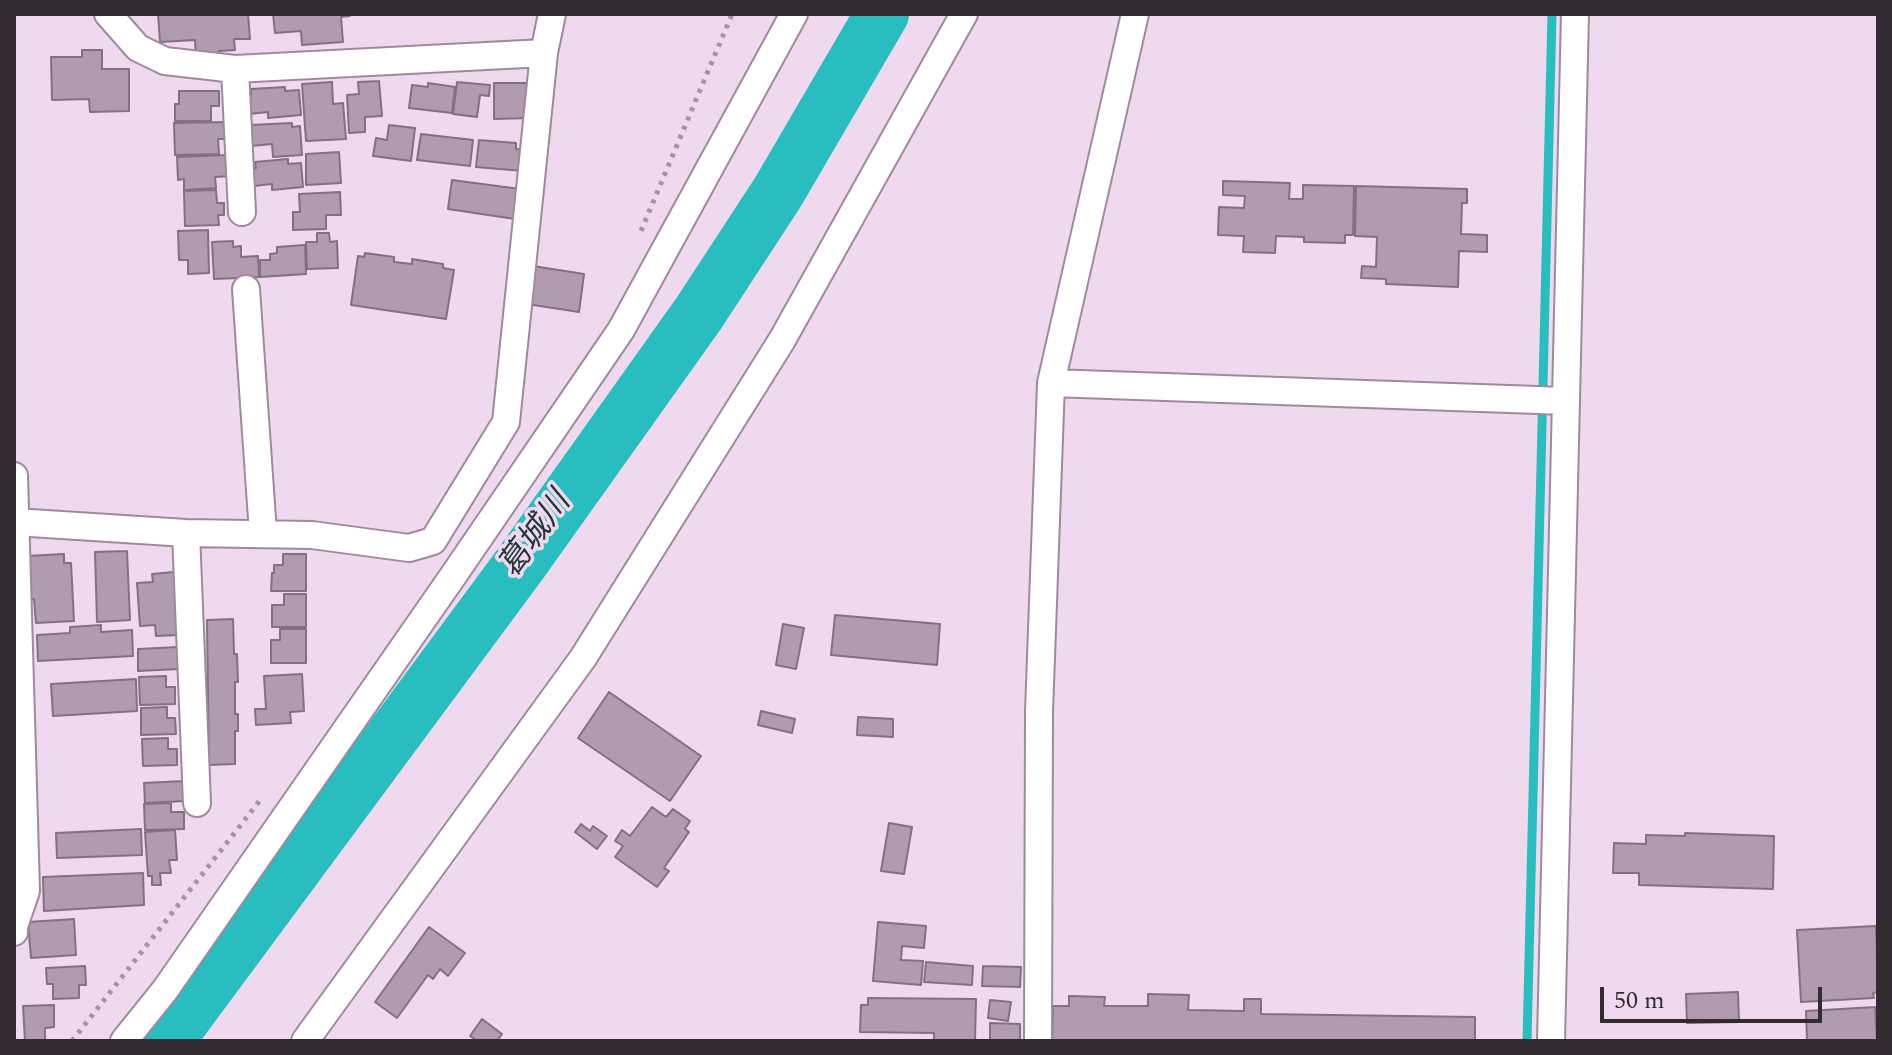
<!DOCTYPE html>
<html>
<head>
<meta charset="utf-8">
<style>
  body { margin:0 }
  #map { position:relative; width:1892px; height:1055px; overflow:hidden; background:#efd9ee; font-family:Spectral,serif }
  canvas { display:block }
  .frame { position:absolute; inset:0; border:16px solid #332a32; pointer-events:none }
  .scale { position:absolute; left:1600px; top:987px; width:222px; height:36px; box-sizing:border-box; border:4px solid #332a32; border-top:0; padding-left:10px; font-size:24px; line-height:28px; white-space:nowrap; color:#332a32; -webkit-text-stroke:6px #efd9ee; paint-order:stroke }
</style>
</head>
<body>
<div id="map">
<canvas width="1892" height="1055"></canvas>
<div class="frame"></div>
<div class="scale">50 m</div>
</div>
<script>
const ctx = document.querySelector('canvas').getContext('2d');
ctx.lineJoin = 'round';
const shape = rows => new Path2D(rows.map(r => 'M' + r).join(''));
function trace(path, color, width, dash) { ctx.strokeStyle = color; ctx.lineWidth = width; ctx.lineCap = dash ? 'butt' : 'round'; ctx.setLineDash(dash || []); ctx.stroke(path); }
function fillPath(path, color) { ctx.fillStyle = color; ctx.fill(path, 'evenodd'); }
function label(font, color, halo, rows, align = 'center') {
  ctx.font = font + ' Spectral,"Noto Sans JP",serif'; ctx.lineWidth = 7; ctx.setLineDash([]); ctx.textBaseline = 'middle'; ctx.strokeStyle = halo; ctx.fillStyle = color; for (const [text, x, y, turn = 0] of rows) {
    ctx.save(); ctx.translate(x, y); ctx.rotate((+turn || 0) * Math.PI / 180); ctx.textAlign = isNaN(turn) ? turn : align; if (halo) ctx.strokeText(text, 0, 0); ctx.fillText(text, 0, 0); ctx.restore();
  }
}
trace(shape([
  [1527,1041,1552,14]
]), '#28bdbf', 9);
trace(shape([
  [167,1041,521,563,699,313,778,192,882,14]
]), '#28bdbf', 54);
const building = shape([
  [158,14,248,14,250,39,234,39,235,50,219,51,219,56,196,57,195,40,160,42,158,14],
  [273,14,350,14,350,16,341,17,343,42,302,45,301,31,275,33,273,14],
  [82,50,102,50,102,69,129,69,129,111,90,112,89,99,52,100,51,57,82,57,82,50],
  [379,81,382,116,365,117,365,132,349,133,347,95,359,94,358,82,379,81],
  [332,82,333,104,343,103,346,139,306,141,302,84,332,82],
  [457,82,490,85,489,96,480,95,477,117,453,114,457,82],
  [428,83,455,87,452,113,409,108,412,85,428,87,428,83],
  [494,83,530,83,530,118,494,119,494,83],
  [285,87,285,91,299,90,301,115,268,118,268,112,249,114,248,97,251,96,251,89,285,87],
  [179,91,219,91,219,106,211,106,211,121,175,121,175,104,179,104,179,91],
  [226,122,226,139,218,139,219,154,175,155,174,123,226,122],
  [292,123,292,127,300,126,302,155,273,157,272,144,251,146,250,125,292,123],
  [389,125,415,128,411,161,373,156,376,138,387,140,389,125],
  [421,134,473,140,470,166,417,160,421,134],
  [479,140,516,143,516,149,525,150,523,171,476,167,479,140],
  [339,152,341,183,306,185,306,154,339,152],
  [229,155,230,176,215,177,216,188,184,190,184,179,178,180,177,157,229,155],
  [288,159,288,164,301,163,303,187,272,190,272,184,254,186,252,169,256,168,255,162,288,159],
  [452,180,520,189,515,219,448,209,452,180],
  [1223,181,1290,183,1289,199,1303,199,1303,185,1354,186,1353,235,1345,235,1345,243,1304,242,1304,237,1276,236,1275,253,1243,252,1244,236,1218,235,1219,207,1244,208,1245,196,1223,195,1223,181],
  [1356,186,1467,189,1467,203,1462,203,1461,234,1487,235,1487,252,1459,251,1458,287,1386,284,1386,279,1361,278,1362,266,1376,267,1377,237,1355,236,1356,186],
  [216,190,217,203,224,203,224,215,218,215,219,225,185,226,184,191,216,190],
  [340,192,341,215,326,215,326,229,293,230,293,212,300,212,299,194,340,192],
  [208,230,209,273,188,274,188,260,179,260,178,231,208,230],
  [317,233,329,233,330,242,337,241,338,268,307,269,306,242,317,242,317,233],
  [233,241,233,247,241,246,241,257,258,256,259,277,214,279,212,242,233,241],
  [305,245,306,274,260,277,260,260,270,260,270,254,277,253,277,247,305,245],
  [365,253,394,257,394,262,412,264,412,259,443,264,443,268,454,270,446,319,351,305,358,256,364,257,365,253],
  [533,266,584,274,579,312,527,304,533,266],
  [127,551,130,620,97,622,95,552,127,551],
  [64,554,64,563,71,563,74,621,36,623,34,599,29,600,27,556,64,554],
  [283,554,306,554,306,591,271,591,272,573,274,573,274,565,283,565,283,554],
  [174,572,178,635,156,636,155,625,140,626,137,583,153,582,152,574,174,572],
  [284,594,306,594,306,627,272,627,272,605,284,605,284,594],
  [835,615,940,624,937,665,831,655,835,615],
  [233,619,234,654,237,654,238,682,235,682,235,714,238,714,238,731,235,731,235,764,209,765,207,620,233,619],
  [783,624,804,628,796,669,776,665,783,624],
  [101,625,101,632,132,630,133,656,38,661,37,635,70,633,70,627,101,625],
  [280,629,306,629,306,663,271,663,271,640,280,640,280,629],
  [178,647,179,669,138,671,138,649,178,647],
  [302,674,304,711,290,712,291,723,256,725,255,709,266,709,264,676,302,674],
  [166,676,166,687,175,687,175,704,140,705,139,677,166,676],
  [136,679,137,711,53,716,51,684,136,679],
  [609,692,701,756,670,801,578,738,609,692],
  [167,707,167,718,175,718,176,734,141,735,141,708,167,707],
  [761,711,795,719,792,733,758,725,761,711],
  [858,717,893,719,893,737,857,735,858,717],
  [168,738,168,749,177,749,177,765,143,766,142,739,168,738],
  [184,781,186,801,145,803,144,783,184,781],
  [171,803,171,812,184,812,184,829,145,830,144,804,171,803],
  [652,807,666,817,673,809,690,821,685,829,689,832,664,868,669,871,657,887,615,857,623,846,615,841,622,830,630,836,652,807],
  [889,823,912,827,904,874,881,871,889,823],
  [581,824,590,831,593,826,607,836,597,849,575,832,581,824],
  [141,829,142,855,57,858,56,833,141,829],
  [175,830,177,860,169,860,171,873,160,873,161,885,152,885,152,876,148,876,145,832,175,830],
  [1685,833,1774,836,1773,889,1639,885,1639,873,1613,873,1614,843,1646,844,1646,835,1685,836,1685,833],
  [143,873,144,905,44,911,43,877,143,873],
  [74,919,76,955,31,958,28,922,74,919],
  [878,922,926,926,924,948,902,946,901,960,923,961,921,985,873,981,878,922],
  [1876,926,1878,992,1873,993,1874,998,1801,1002,1797,930,1876,926],
  [429,927,465,953,448,976,440,969,433,979,428,975,397,1018,375,1002,429,927],
  [926,962,973,966,972,985,924,982,926,962],
  [85,966,86,985,79,985,79,998,53,999,53,984,47,984,46,968,85,966],
  [983,966,1021,967,1020,987,982,986,983,966],
  [1738,992,1739,1022,1687,1023,1686,994,1738,992],
  [1148,994,1189,995,1188,1010,1244,1011,1244,999,1261,999,1261,1014,1475,1017,1475,1041,1052,1041,1053,1006,1069,1006,1069,996,1105,997,1104,1006,1148,1006,1148,994],
  [868,998,976,999,975,1041,934,1041,934,1033,860,1032,861,1005,868,1005,868,998],
  [990,1000,1011,1002,1008,1021,988,1018,990,1000],
  [54,1005,54,1027,45,1028,45,1041,25,1041,23,1006,54,1005],
  [1875,1007,1877,1041,1807,1041,1806,1011,1875,1007],
  [482,1019,502,1034,497,1041,478,1041,470,1036,482,1019],
  [990,1023,1020,1024,1020,1041,990,1041,990,1023]
]);
fillPath(building, '#b19caf');
trace(building, '#837082', 2);
const minor = shape([
  [108,14,138,48,165,61,235,69,544,53],
  [235,69,242,212],
  [246,289,263,533],
  [1051,383,1566,401],
  [14,476,26,891,14,926,14,932],
  [15,522,186,533,312,535,409,548,433,541,506,422,544,53,552,14],
  [186,533,197,803],
  [124,1041,165,990,453,576,621,330,794,14],
  [305,1041,583,658,782,340,964,14],
  [1038,1041,1039,712,1051,383,1135,14],
  [1551,1041,1575,14]
]);
trace(minor, '#9e8a9d', 30);
trace(shape([
  [641,231,732,14],
  [72,1041,261,799]
]), '#a594a4', 5, [4, 6]);
trace(minor, '#fff', 26);
label('italic 32px', '#203738', '#efd9ee', [
  ["葛城川",537,536,-54]
]);
</script>
</body>
</html>
